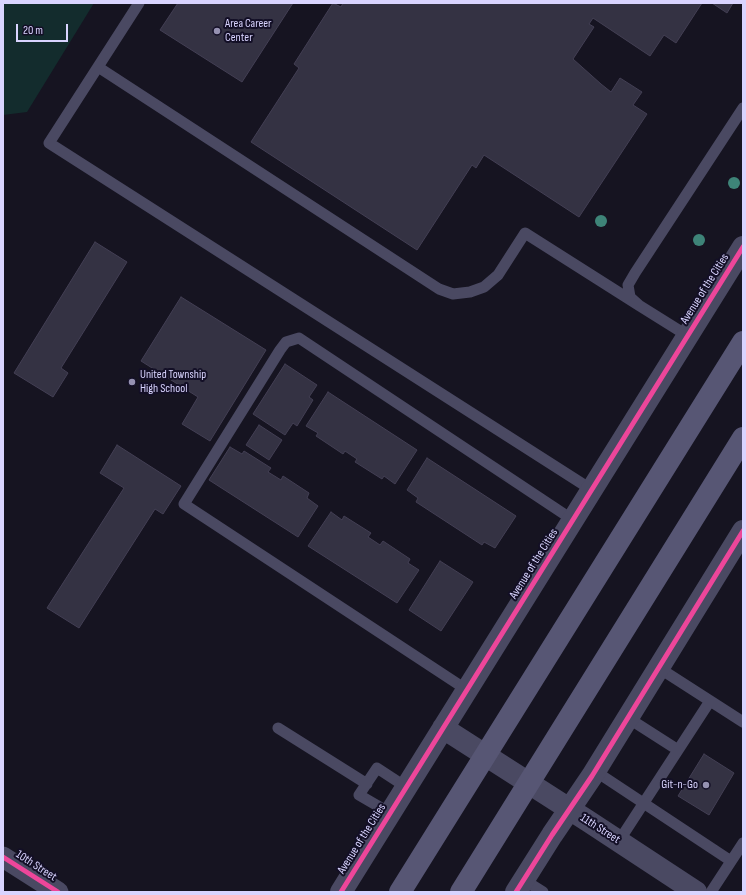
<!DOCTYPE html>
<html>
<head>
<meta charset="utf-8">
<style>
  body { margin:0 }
  #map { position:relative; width:746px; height:895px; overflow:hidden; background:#161421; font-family:"Sofia Sans Condensed",sans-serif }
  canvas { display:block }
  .frame { position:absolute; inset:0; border:4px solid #d9d4ff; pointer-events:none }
  .scale { position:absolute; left:16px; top:24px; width:52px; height:18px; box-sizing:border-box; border:2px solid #d9d4ff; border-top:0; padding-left:5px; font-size:12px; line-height:14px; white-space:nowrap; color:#d9d4ff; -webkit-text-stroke:3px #130f26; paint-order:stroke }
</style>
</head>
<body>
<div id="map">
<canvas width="746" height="895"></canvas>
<div class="frame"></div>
<div class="scale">20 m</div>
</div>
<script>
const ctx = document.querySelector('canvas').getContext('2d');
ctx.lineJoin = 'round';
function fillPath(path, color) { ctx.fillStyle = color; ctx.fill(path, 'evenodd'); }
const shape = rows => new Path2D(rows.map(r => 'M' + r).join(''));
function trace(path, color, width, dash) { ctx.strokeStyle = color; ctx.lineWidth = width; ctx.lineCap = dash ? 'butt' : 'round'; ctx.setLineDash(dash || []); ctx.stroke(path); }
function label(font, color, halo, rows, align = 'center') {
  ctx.font = font + ' "Sofia Sans Condensed",sans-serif'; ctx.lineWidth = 4; ctx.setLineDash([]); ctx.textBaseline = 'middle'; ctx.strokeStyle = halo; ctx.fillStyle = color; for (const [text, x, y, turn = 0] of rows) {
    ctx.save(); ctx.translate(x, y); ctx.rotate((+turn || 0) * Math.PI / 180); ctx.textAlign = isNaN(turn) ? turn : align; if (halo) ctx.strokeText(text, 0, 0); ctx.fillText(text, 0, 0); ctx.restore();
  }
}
fillPath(shape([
  [3,3,94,3,27,112,3,115]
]), '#132c2d');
const building = shape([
  [178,3,293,3,242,82,160,30,178,3],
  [333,3,341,7,343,3,702,3,676,43,664,35,650,56,593,18,589,24,594,27,573,59,601,84,611,92,620,78,642,92,633,105,647,114,579,217,484,155,476,168,472,165,417,250,251,142,299,68,294,64,333,3],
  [712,3,733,3,727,13,712,3],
  [95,242,127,262,61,368,68,373,53,397,14,373,95,242],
  [181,297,266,350,210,441,182,424,198,397,141,361,181,297],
  [285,364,317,385,309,397,313,400,297,426,293,423,285,435,253,414,285,364],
  [328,392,417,450,395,484,384,476,382,479,355,462,357,459,345,451,343,454,316,436,318,433,306,426,328,392],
  [259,425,282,440,269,460,246,445,259,425],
  [117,445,181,486,163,514,155,509,79,628,47,608,124,488,100,473,117,445],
  [230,447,242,454,244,451,271,468,268,472,281,480,283,476,309,493,307,498,318,506,298,537,209,480,230,447],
  [427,458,516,516,495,548,484,542,482,545,416,502,418,498,407,490,427,458],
  [331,512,342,520,344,516,371,533,368,537,380,545,383,541,410,559,408,563,419,570,397,603,308,546,331,512],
  [440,561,473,582,441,631,409,610,440,561],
  [704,754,734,773,709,815,678,796,704,754]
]);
fillPath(building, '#343243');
trace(building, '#433f54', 1);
trace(shape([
  [139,3,49,143,592,490],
  [98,67,439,289,453,294,470,292,484,287,498,275,525,233,640,306],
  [688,336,640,306,630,297,628,285,635,273,743,108],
  [659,668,743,722],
  [467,690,184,504,280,350,286,342,299,338,573,520],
  [628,718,678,750],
  [278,728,367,784],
  [595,771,731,861],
  [390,813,359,795,377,768,406,787],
  [619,841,710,701],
  [524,880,543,892],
  [711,892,743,843]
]), '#4a4962', 11);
trace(shape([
  [3,857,58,892]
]), '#4a4962', 21);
trace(shape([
  [443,728,588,821,696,892],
  [341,892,743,247],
  [516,892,552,835,592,776,743,531]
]), '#4a4962', 22);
trace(shape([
  [400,892,743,342],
  [461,892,743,438]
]), '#575674', 22);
trace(shape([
  [3,857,58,892],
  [341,892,743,247],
  [516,892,552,835,592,776,743,531]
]), '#ed469a', 5);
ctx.fillStyle = '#3e8478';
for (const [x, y] of [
  [734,183],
  [601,221],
  [699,240]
]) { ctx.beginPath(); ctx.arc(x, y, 6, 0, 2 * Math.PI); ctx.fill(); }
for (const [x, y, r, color] of [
  [217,31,4,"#9591b1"],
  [132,382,4,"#9591b1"],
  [706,785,4,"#9591b1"]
]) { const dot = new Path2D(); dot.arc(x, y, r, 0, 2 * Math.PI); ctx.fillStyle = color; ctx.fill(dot); trace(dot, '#130f26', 1.5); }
label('12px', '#d9d4ff', '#130f26', [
  ["Area Career",225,24],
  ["Center",225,38],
  ["United Township",140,375],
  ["High School",140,389],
  ["Git-n-Go",698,785,"right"]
], 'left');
label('12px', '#d9d4ff', '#130f26', [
  ["Avenue of the Cities",705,289,-58],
  ["Avenue of the Cities",534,564,-58],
  ["11th Street",600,829,33],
  ["Avenue of the Cities",362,839,-58],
  ["10th Street",36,866,33]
]);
</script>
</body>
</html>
